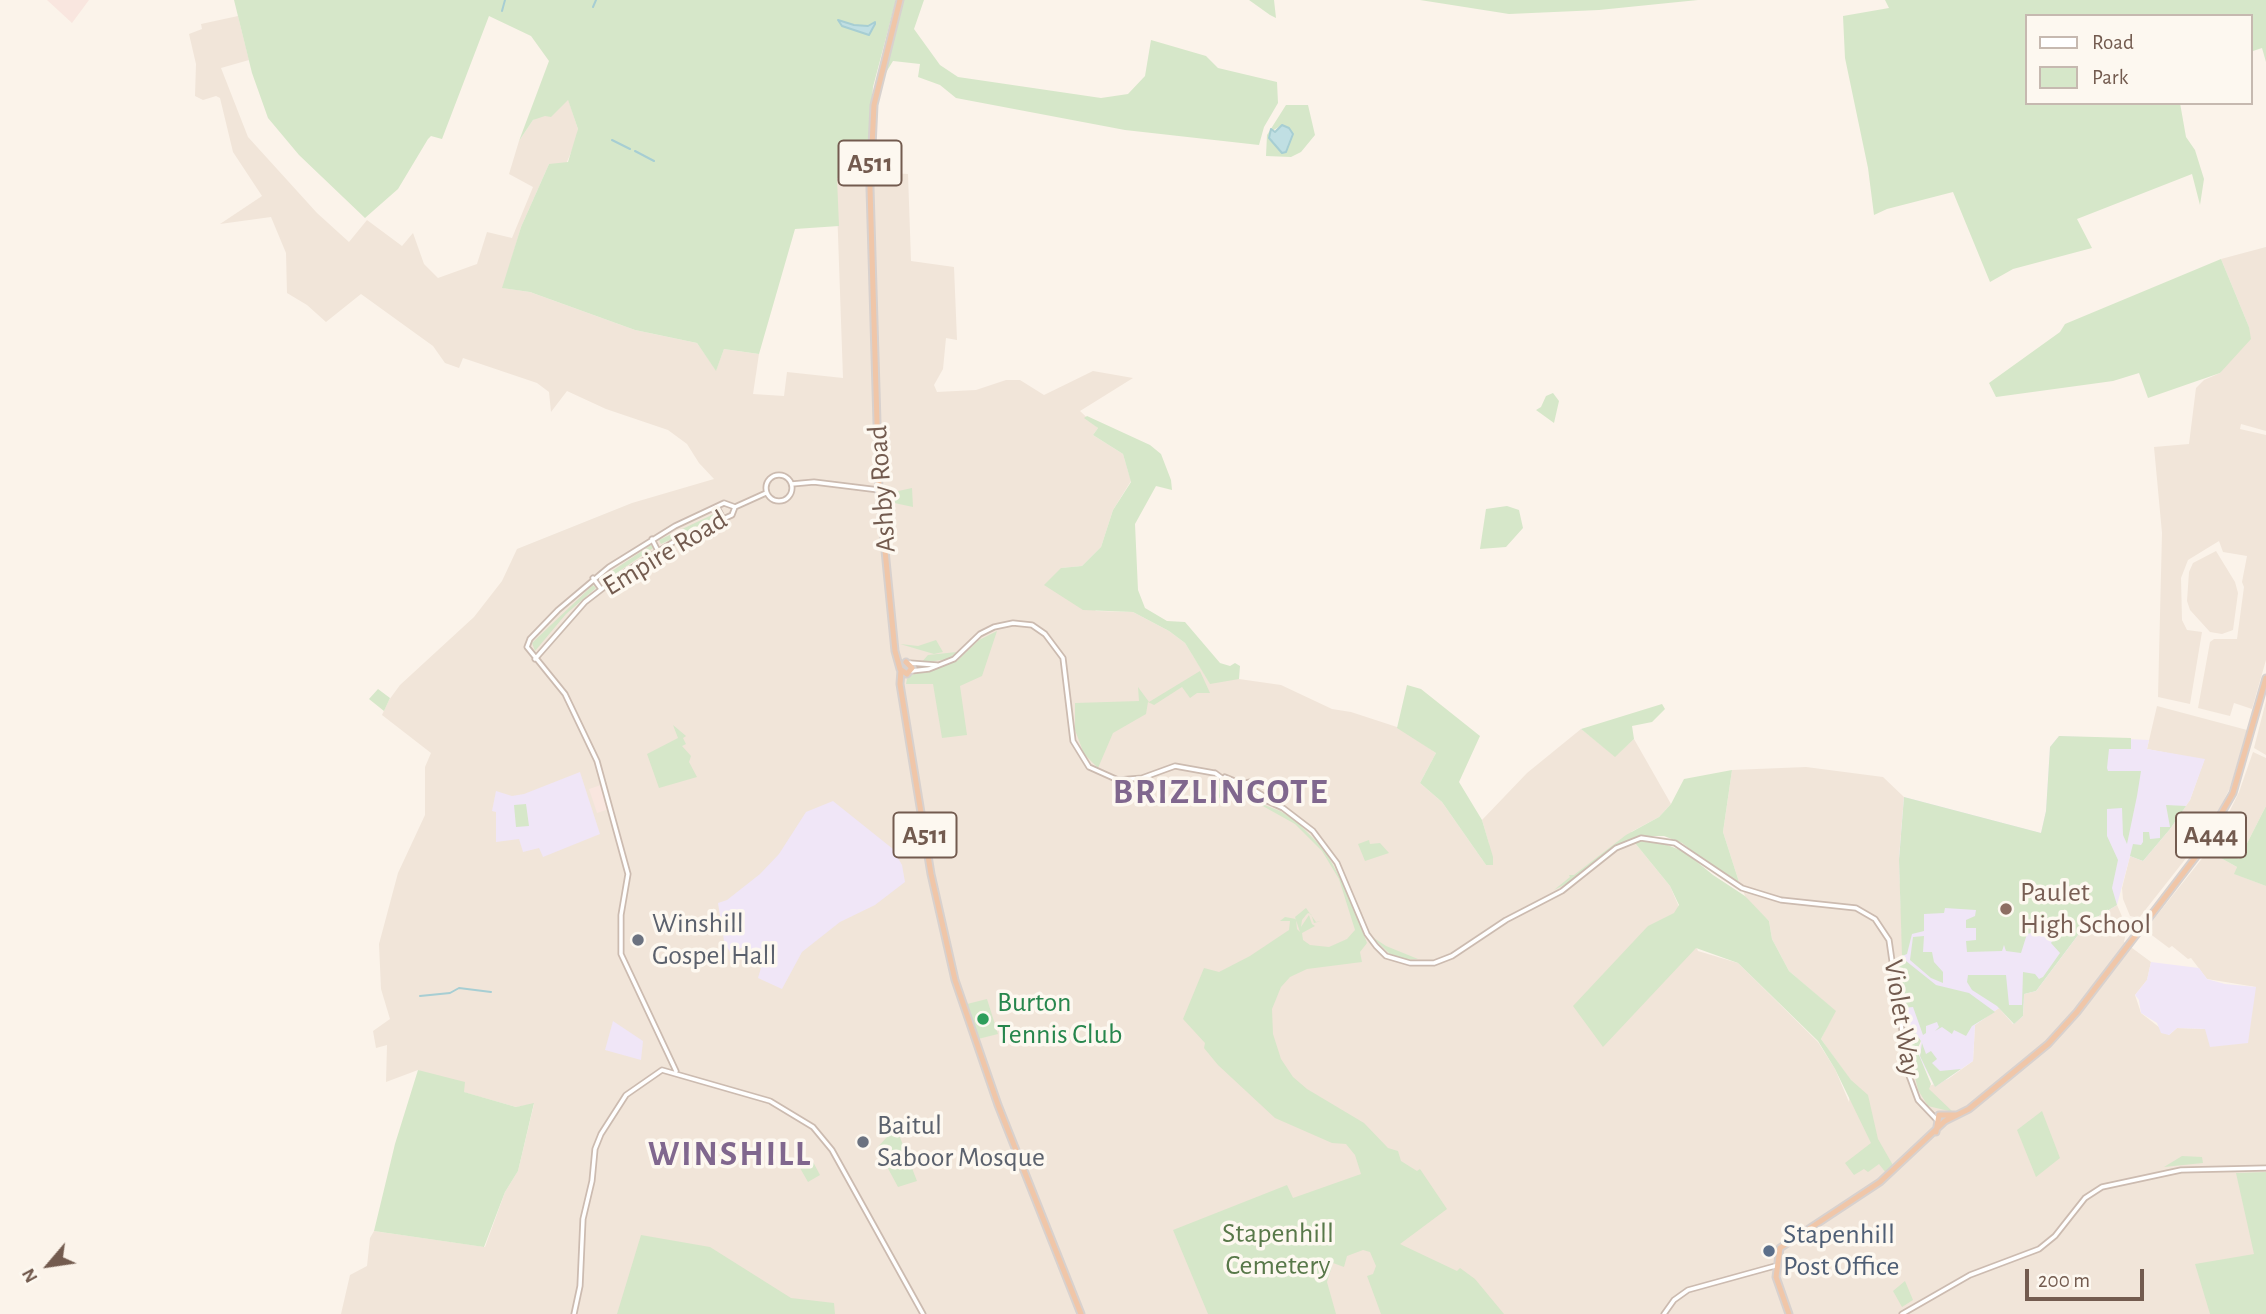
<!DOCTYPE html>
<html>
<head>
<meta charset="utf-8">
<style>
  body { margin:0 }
  #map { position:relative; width:2266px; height:1314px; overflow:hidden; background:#fbf3ea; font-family:"Alegreya Sans",sans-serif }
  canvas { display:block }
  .legend { position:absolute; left:2025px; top:14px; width:228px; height:91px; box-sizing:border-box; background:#fdf8f0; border:2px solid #c6b9b0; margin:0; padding:9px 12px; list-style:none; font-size:21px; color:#735b4f }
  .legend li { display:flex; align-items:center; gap:14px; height:35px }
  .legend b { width:35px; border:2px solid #c6b9b0 }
  .north { position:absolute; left:14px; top:1230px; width:70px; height:70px; -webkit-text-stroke:5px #fdf8f0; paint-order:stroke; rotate:241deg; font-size:19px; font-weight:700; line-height:28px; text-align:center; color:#735b4f }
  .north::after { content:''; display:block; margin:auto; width:24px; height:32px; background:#735b4f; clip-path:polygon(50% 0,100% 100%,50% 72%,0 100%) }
  .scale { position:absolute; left:2025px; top:1269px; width:119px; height:32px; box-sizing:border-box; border:4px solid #735b4f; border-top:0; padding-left:9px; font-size:21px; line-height:24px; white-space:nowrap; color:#735b4f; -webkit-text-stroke:5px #fdf8f0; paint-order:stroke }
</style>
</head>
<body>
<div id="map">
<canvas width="2266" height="1314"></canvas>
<ul class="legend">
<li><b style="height:9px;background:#fff"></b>Road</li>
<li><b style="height:19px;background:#d6e7c9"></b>Park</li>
</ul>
<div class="north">N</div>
<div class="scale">200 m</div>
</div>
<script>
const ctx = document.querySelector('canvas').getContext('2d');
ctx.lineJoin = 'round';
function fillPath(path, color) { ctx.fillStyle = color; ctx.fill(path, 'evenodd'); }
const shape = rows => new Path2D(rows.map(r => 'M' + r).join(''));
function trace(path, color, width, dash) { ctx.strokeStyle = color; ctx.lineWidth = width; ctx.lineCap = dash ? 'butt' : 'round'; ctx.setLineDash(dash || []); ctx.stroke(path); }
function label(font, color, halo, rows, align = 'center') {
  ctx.font = font + ' "Alegreya Sans",sans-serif'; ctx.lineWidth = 7; ctx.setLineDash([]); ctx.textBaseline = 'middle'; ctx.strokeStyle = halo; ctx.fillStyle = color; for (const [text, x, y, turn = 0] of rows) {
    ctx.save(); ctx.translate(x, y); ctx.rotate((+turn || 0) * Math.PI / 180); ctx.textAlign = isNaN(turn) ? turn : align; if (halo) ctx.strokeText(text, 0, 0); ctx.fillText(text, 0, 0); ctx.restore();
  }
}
fillPath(shape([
  [238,16,249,60,221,68,248,137,317,213,349,242,367,220,402,246,413,233,424,264,438,278,477,264,487,232,512,238,533,187,509,174,519,141,533,120,568,99,578,129,577,139,566,164,549,164,521,227,503,288,530,292,635,330,697,343,716,370,724,349,759,354,753,394,784,396,787,372,843,378,836,178,876,172,908,174,911,261,954,267,957,340,946,338,943,369,934,385,937,392,976,390,1006,380,1020,380,1044,395,1093,371,1133,378,1080,411,1098,428,1093,435,1123,454,1131,481,1113,510,1101,547,1082,566,1061,568,1096,611,1133,612,1169,631,1185,643,1210,683,1232,678,1281,685,1332,709,1351,712,1400,728,1436,753,1420,783,1442,802,1486,865,1489,844,1482,820,1527,773,1581,729,1615,756,1634,739,1671,804,1659,817,1631,832,1635,843,1670,886,1698,951,1738,963,1818,1042,1835,1069,1849,1102,1851,1081,1821,1039,1835,1011,1789,971,1772,939,1769,921,1747,900,1739,882,1723,832,1732,770,1806,767,1883,777,1904,797,1899,859,1903,962,1897,963,1910,1032,1906,1038,1914,1077,1929,1086,1948,1079,1973,1061,1975,1025,1999,1008,2013,1024,2023,1016,2024,994,2036,991,2087,923,2117,905,2127,928,2124,942,2151,962,2147,980,2135,995,2141,1013,2169,1035,2177,1028,2206,1029,2256,987,2207,979,2191,958,2188,959,2172,946,2169,948,2145,930,2208,851,2237,867,2235,874,2266,886,2266,1314,341,1314,350,1275,367,1266,370,1238,374,1231,485,1247,505,1192,518,1171,534,1104,516,1107,463,1092,418,1070,386,1082,387,1045,376,1048,373,1031,390,1019,381,989,379,944,398,873,425,815,425,767,431,753,382,715,389,700,400,685,474,617,502,581,517,549,632,503,714,479,699,463,687,444,668,430,606,409,567,391,551,412,549,392,537,383,463,358,459,368,445,363,433,346,361,294,326,322,307,305,287,293,286,253,271,217,220,224,262,196,233,152,220,98,216,96,203,100,195,96,196,64,189,34,202,29,201,24],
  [2266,247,2266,431,2241,424,2240,429,2266,435,2266,660,2252,709,2234,703,2230,716,2198,708,2210,642,2214,639,2237,639,2244,587,2242,582,2247,556,2223,552,2219,541,2188,560,2181,578,2182,620,2187,630,2202,632,2190,704,2158,697,2162,533,2154,447,2189,444,2196,388,2204,380,2220,373,2249,327,2221,259],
  [2216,551,2235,582,2238,593,2233,630,2222,634,2210,632,2190,610,2187,601,2189,572,2193,563],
  [2266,701,2266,755,2254,748],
  [2157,706,2247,730,2230,788,2209,829,2139,918,2130,916,2123,899,2122,888,2130,856,2143,861,2170,829,2190,800,2204,760,2147,749],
  [2253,752,2266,758,2266,806,2239,859,2220,849,2216,839,2239,792]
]), '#f1e5d9');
fillPath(shape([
  [47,0,89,0,72,23],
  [601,785,609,809,597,813,589,789]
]), '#f9e6df');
fillPath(shape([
  [2059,736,2149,740,2147,749,2205,759,2190,800,2170,829,2143,861,2130,856,2117,905,2087,923,2036,991,2024,994,2023,1016,2014,1024,1999,1008,1975,1025,1973,1061,1935,1087,1919,1057,1921,1041,1914,1031,1910,1032,1905,1021,1896,963,1903,961,1899,859,1904,797,2041,833,2046,811,2050,747],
  [580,772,600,834,543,857,539,848,523,852,519,839,496,842,496,812,492,811,496,791,512,796,524,794],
  [833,801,893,849,902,865,905,882,875,905,840,922,802,952,782,989,758,978,765,954,741,948,731,954,724,941,718,903,727,900,760,874,779,854,806,812],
  [2151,962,2199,968,2207,979,2225,984,2256,987,2248,1043,2210,1047,2205,1029,2177,1028,2169,1035,2161,1033,2157,1023,2141,1013,2139,1000,2135,995,2147,980],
  [613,1021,643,1041,641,1060,605,1050]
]), '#f0e6f7');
fillPath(shape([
  [234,0,896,0,873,87,866,175,837,178,839,226,795,229,759,354,724,349,716,371,697,343,635,330,530,292,502,288,521,227,549,164,568,162,578,129,568,100,551,117,545,116,533,120,519,141,549,61,531,36,489,16,442,139,431,136,428,139,398,189,365,218,299,155,268,118,252,73],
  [904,0,924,0,914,29,940,65,958,77,1101,98,1128,94,1145,76,1151,40,1206,56,1218,68,1277,82,1278,103,1264,127,1259,145,1125,130,956,98,940,85,918,77,920,64,893,61,882,79],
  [1249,0,1274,0,1276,18,1270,15],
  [1420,0,1698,0,1599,10,1509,14],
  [1885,0,2266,0,2266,62,2262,48,2250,52,2250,16,2026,16,2026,103,2180,103,2186,137,2195,150,2204,179,2200,205,2192,174,2077,219,2092,248,2013,269,1990,282,1953,192,1887,209,1874,215,1868,168,1845,58,1843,16,1889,8],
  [1286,105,1308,105,1315,135,1301,152,1291,157,1266,156,1267,135],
  [1282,125,1289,128,1286,148,1274,144,1269,138,1272,131],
  [2221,259,2249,327,2251,339,2220,373,2148,398,2139,373,2113,381,1996,397,1989,383,2060,332,2065,324],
  [1553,393,1559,401,1554,423,1536,410,1541,407,1546,396],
  [1087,416,1150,445,1161,454,1171,480,1172,490,1156,486,1135,524,1138,590,1145,608,1167,621,1185,622,1220,663,1230,666,1235,663,1240,666,1239,679,1210,684,1185,643,1169,631,1133,612,1083,610,1044,585,1061,568,1082,566,1101,547,1113,510,1131,482,1123,454,1093,435,1098,428,1084,418],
  [912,488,913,507,885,501,885,494],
  [1507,506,1519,510,1523,528,1506,547,1480,549,1486,509],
  [716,513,718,517,661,544,659,540],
  [651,545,653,548,602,583,600,579],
  [593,585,596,588,566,614,535,651,532,643],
  [997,631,982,676,960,686,967,735,942,738,933,684,906,684,907,679,911,675,957,661,979,640],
  [936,640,943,652,934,654,900,644,918,646],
  [962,648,948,659,921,663,928,655,957,652],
  [1200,671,1210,693,1197,693,1190,698,1182,687,1154,705,1148,702,1146,714,1113,733,1098,768,1084,754,1075,730,1075,703,1139,701,1138,687,1149,702],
  [1407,685,1421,689,1480,736,1459,782,1482,820,1493,857,1493,865,1486,865,1442,802,1420,783,1436,753,1397,728],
  [378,689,390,698,384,711,369,699],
  [1662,704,1665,709,1652,722,1632,726,1634,739,1615,757,1581,729],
  [673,725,686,736,683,738,686,744,682,746,691,756,689,762,697,777,659,788,647,754,678,738],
  [2059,736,2131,738,2131,749,2109,749,2107,768,2108,771,2141,771,2137,796,2127,844,2123,835,2122,808,2107,809,2107,836,2118,860,2112,888,2117,905,2087,923,2036,991,2024,994,2023,1016,2014,1024,1997,1006,1972,990,1967,982,1968,975,2006,975,2009,1005,2022,1005,2023,972,2035,974,2039,979,2043,977,2060,953,2051,943,2058,932,2051,940,2045,930,2027,934,2021,953,2006,951,2004,945,2002,951,1967,952,1966,941,1976,940,1976,928,1966,928,1966,920,1975,916,1976,910,1945,908,1944,913,1924,914,1924,931,1912,934,1907,954,1902,956,1899,860,1904,797,2041,833,2046,811,2050,747],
  [1732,770,1723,832,1739,882,1717,870,1682,843,1664,836,1645,836,1619,844,1572,881,1554,890,1570,877,1569,875,1574,875,1626,835,1659,817,1671,804,1684,779],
  [1215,778,1232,788,1237,798,1222,799,1212,795],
  [1252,800,1280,811,1295,820,1324,849,1347,890,1367,943,1360,952,1362,962,1307,969,1290,977,1281,987,1272,1009,1273,1034,1281,1059,1293,1077,1307,1089,1364,1123,1388,1148,1398,1151,1401,1161,1417,1171,1420,1169,1447,1209,1400,1244,1457,1271,1460,1268,1475,1279,1504,1314,1381,1314,1367,1276,1373,1274,1376,1266,1370,1252,1363,1250,1347,1256,1344,1267,1333,1263,1327,1282,1336,1314,1208,1314,1173,1230,1287,1185,1293,1198,1361,1174,1355,1155,1346,1144,1332,1143,1275,1118,1218,1065,1204,1048,1205,1043,1183,1019,1204,968,1219,972,1250,956,1289,930,1290,921,1280,921,1285,917,1296,919,1297,929,1300,932,1295,917,1306,908,1316,922,1321,921,1314,923,1311,914,1308,913,1306,915,1302,920,1301,927,1309,915,1312,924,1315,926,1302,933,1303,940,1310,945,1329,947,1347,939,1355,930,1339,879,1322,851,1295,824],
  [526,804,529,826,516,827,514,805],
  [2166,805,2186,806,2170,829,2143,861,2130,856,2133,844,2141,845,2143,842,2143,832,2149,832,2150,839,2160,838,2160,827,2170,827],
  [2266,806,2266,886,2234,874,2237,867,2208,851,2214,842,2220,849,2239,859],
  [1369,840,1370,844,1380,843,1389,853,1365,861,1358,844],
  [1640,841,1660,842,1685,852,1713,875,1745,896,1769,921,1772,939,1789,971,1836,1011,1821,1039,1851,1080,1868,1095,1878,1139,1894,1167,1886,1173,1879,1164,1868,1172,1864,1169,1854,1175,1845,1163,1871,1143,1835,1069,1818,1041,1738,963,1696,948,1603,1047,1573,1006,1648,926,1674,913,1679,905,1670,886,1635,843],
  [1371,936,1386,946,1418,959,1404,960,1390,954],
  [1924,936,1923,952,1932,952,1934,962,1943,972,1943,983,1931,978,1910,960,1913,937],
  [1906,961,1936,985,1969,993,1995,1012,1972,1026,1966,1036,1954,1030,1952,1034,1942,1027,1935,1031,1939,1027,1937,1022,1926,1026,1926,1033,1923,1035,1913,1007,1903,1008,1896,963],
  [987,999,998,1034,978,1039,967,1004],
  [1914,1031,1921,1041,1917,1050,1931,1084,1929,1089,1953,1112,1928,1106,1918,1090,1906,1038,1908,1032],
  [1922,1043,1926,1054,1931,1051,1937,1059,1932,1063,1940,1071,1961,1069,1935,1087,1920,1056],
  [418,1070,465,1082,464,1092,516,1107,534,1103,518,1171,505,1192,484,1247,374,1231,395,1144],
  [2042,1111,2060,1158,2036,1177,2017,1130],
  [896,1127,917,1181,898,1187,877,1148],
  [2182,1156,2202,1157,2203,1163,2164,1167],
  [811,1158,820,1175,808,1182,800,1168],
  [2266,1172,2266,1314,2210,1314,2195,1264,2254,1254,2236,1173],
  [641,1235,710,1247,791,1298,834,1303,835,1314,617,1314],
  [1905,1281,1913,1300,1902,1307,1893,1291]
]), '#d6e7c9');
const water = shape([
  [838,20,854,25,868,26,875,22,875,24,869,35,842,26,838,20],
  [1282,125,1289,128,1293,134,1286,152,1282,153,1269,138,1271,129,1275,132,1282,125]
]);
fillPath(water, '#c0dfe3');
trace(water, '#a7ced3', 2);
trace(shape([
  [593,7,596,0],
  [502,11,505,0],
  [612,140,630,149],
  [635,151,654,161],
  [420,996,450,993,459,988,491,992]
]), '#a7ced3', 2);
const tertiary = shape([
  '766 488a13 13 0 1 1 26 0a13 13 0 1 1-26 0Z',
  [792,484,814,482,879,490],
  [717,507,723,519],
  [652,539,658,551],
  [593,578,601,589],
  [535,659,585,602,616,578,675,541,732,515,735,507,766,493],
  [910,663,937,665],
  [911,671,929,669,954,659,980,634,994,627,1013,623,1032,625,1045,634,1063,658,1073,741,1089,767,1118,780,1142,778,1175,766,1214,773],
  [1215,773,1246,796,1252,794,1283,808,1313,831,1337,863,1367,934,1376,946,1386,956,1410,963,1434,963,1452,956,1506,920,1562,891,1616,848,1641,838,1675,843,1742,888,1781,900,1856,908,1875,919,1889,940,1908,1073,1918,1100,1937,1120],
  [1225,777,1242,784,1250,782,1254,790,1270,800],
  [676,1071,621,954,621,915,628,874,597,761,565,694,527,647,530,639,558,610,609,567,675,526,724,503,735,507],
  [574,1314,580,1286,583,1219,592,1181,595,1149,601,1134,626,1095,662,1070,770,1101,813,1127,832,1150,923,1314],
  [1664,1314,1674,1300,1688,1290,1775,1266],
  [1902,1314,1970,1275,2039,1249,2055,1236,2085,1198,2102,1187,2181,1170,2266,1168]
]);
const trunk = shape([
  [900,0,874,105,870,188,879,490,895,651,900,669,907,674],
  [906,662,912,668,907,674],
  [901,670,900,684,931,874,955,980,998,1105,1081,1314],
  [1936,1132,1939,1115,1956,1115],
  [1789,1314,1776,1277,1780,1248,1880,1182,1945,1121,1969,1109,2048,1044,2077,1012,2198,854,2233,793,2266,678]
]);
trace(tertiary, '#ccbbb0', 7);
trace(trunk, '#d8d1ce', 9);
trace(tertiary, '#fff', 3.5);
trace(trunk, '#f0c6a8', 5);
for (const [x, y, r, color] of [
  [2006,909,7,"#8d6e63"],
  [638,940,7,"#6b7280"],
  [983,1019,7,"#2e9e5b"],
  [863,1142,7,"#6b7280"],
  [1769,1251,7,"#5c6f8a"]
]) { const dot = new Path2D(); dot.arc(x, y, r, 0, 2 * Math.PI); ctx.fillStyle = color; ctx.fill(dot); trace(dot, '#fdf8f0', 2.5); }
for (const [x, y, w] of [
  [870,163,63],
  [925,835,63],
  [2211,835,70]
]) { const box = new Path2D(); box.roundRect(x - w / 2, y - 22.5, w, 45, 5); ctx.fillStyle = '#fdf8f0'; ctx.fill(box); trace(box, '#735b4f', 2); }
label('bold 26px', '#735b4f', null, [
  ["A511",870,163],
  ["A511",925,835],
  ["A444",2211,835]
]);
label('28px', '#735b4f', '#fdf8f0', [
  ["Ashby Road",882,489,-94],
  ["Empire Road",665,553,-31],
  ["Violet Way",1902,1018,81]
]);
label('28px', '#785e54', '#fdf8f0', [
  ["Paulet",2020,893],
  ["High School",2020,925]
], 'left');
label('28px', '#5b616d', '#fdf8f0', [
  ["Winshill",652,924],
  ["Gospel Hall",652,956],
  ["Baitul",877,1126],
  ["Saboor Mosque",877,1158]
], 'left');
label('28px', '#27864d', '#fdf8f0', [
  ["Burton",997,1003],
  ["Tennis Club",997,1035]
], 'left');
label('28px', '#587849', '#fdf8f0', [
  ["Stapenhill",1278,1234],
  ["Cemetery",1278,1266]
]);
label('28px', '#4e5e75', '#fdf8f0', [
  ["Stapenhill",1783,1235],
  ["Post Office",1783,1267]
], 'left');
ctx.letterSpacing = '2px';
label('bold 35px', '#80678e', '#fdf8f0', [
  ["BRIZLINCOTE",1221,792],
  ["WINSHILL",730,1154]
]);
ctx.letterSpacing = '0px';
</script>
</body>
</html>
